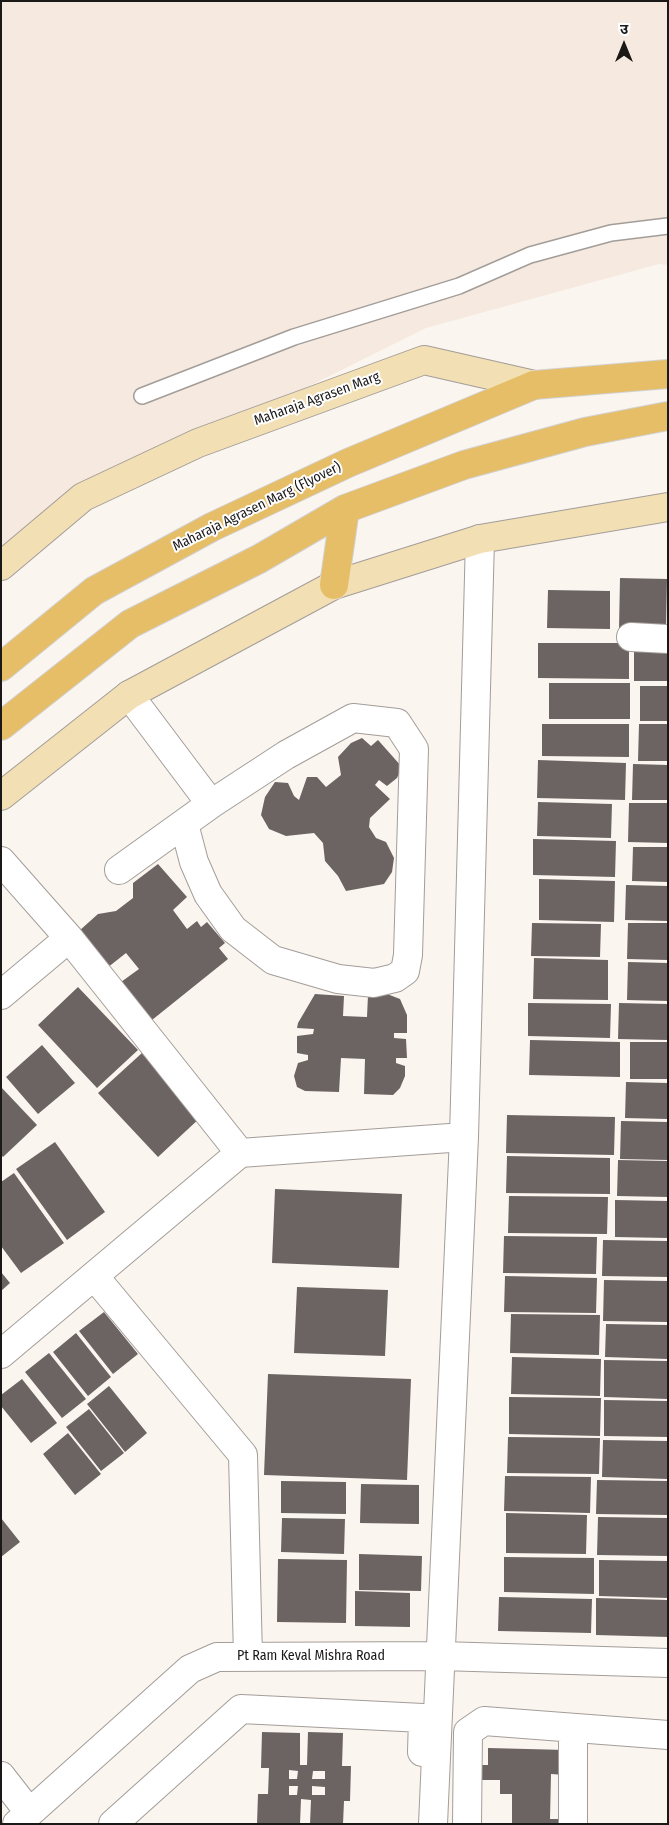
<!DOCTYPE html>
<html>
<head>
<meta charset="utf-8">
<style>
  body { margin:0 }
  #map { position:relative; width:669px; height:1825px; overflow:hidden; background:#fbf5f0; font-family:"Fira Sans Condensed","Noto Sans Devanagari",sans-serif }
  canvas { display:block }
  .frame { position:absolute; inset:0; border:2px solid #1b1918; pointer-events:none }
  .north { position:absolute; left:599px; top:20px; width:50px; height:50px; -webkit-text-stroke:4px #fff; paint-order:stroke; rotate:0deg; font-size:14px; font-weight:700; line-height:20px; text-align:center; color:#1b1918 }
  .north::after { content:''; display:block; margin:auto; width:18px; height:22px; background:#1b1918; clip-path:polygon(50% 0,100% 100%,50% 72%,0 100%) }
</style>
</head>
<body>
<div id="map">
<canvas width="669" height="1825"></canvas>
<div class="frame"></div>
<div class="north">उ</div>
</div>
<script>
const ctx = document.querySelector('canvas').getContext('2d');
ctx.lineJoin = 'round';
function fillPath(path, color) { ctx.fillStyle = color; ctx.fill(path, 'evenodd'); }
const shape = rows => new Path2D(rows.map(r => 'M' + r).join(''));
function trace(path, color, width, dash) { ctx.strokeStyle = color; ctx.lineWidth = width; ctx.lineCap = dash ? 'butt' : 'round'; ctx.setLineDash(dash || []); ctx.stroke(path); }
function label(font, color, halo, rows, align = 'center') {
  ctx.font = font + ' "Fira Sans Condensed",sans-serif'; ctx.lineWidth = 4; ctx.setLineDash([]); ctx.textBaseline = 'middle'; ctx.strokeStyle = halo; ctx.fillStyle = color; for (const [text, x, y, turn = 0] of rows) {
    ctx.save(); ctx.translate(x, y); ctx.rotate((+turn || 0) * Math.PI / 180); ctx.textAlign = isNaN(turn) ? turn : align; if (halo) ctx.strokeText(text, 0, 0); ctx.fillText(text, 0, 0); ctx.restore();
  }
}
fillPath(shape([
  [1,1,668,1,668,265,659,264,426,328,68,506,1,559]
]), '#f6e9df');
fillPath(shape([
  [620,578,667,579,666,629,619,629],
  [548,590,610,591,610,629,547,628],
  [538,643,629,643,629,679,538,678],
  [634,644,668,645,668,681,634,681],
  [549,683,630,683,630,719,549,719],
  [640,686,668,686,668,721,640,721],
  [542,724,629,724,629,757,542,756],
  [639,724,668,724,668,761,638,761],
  [362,738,371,746,378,740,402,767,397,778,387,786,379,780,375,785,390,799,370,818,369,827,376,838,386,842,394,858,392,872,384,884,346,891,338,876,325,861,323,843,314,833,286,836,269,829,261,815,265,797,275,782,288,783,294,796,299,800,307,777,317,777,326,787,341,775,338,757,351,743],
  [538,760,626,763,625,800,537,798],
  [633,764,668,765,668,800,632,800],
  [538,802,612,804,611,838,537,836],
  [629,803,668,803,668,843,628,842],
  [533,839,616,841,615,877,533,875],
  [633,847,668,847,668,882,632,881],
  [158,864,187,897,173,910,187,929,197,921,201,927,207,922,225,943,219,948,228,959,152,1020,121,982,139,969,126,953,107,968,79,931,98,914,116,911,133,898,133,883],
  [539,879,615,881,614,922,539,920],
  [626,885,668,886,668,921,625,920],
  [532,923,601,924,600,957,531,956],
  [628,923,668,923,668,960,627,959],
  [534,958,608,960,608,1000,533,999],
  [628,962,668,963,668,1001,627,1000],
  [78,987,138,1050,97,1088,38,1025],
  [315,994,344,996,343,1016,367,1017,368,995,387,994,400,999,407,1015,407,1033,394,1033,394,1038,406,1039,407,1058,396,1058,396,1063,405,1066,405,1076,400,1088,393,1095,364,1094,365,1059,341,1058,339,1092,305,1091,297,1087,294,1076,298,1063,308,1060,308,1055,297,1053,297,1036,313,1034,314,1029,297,1028,298,1023],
  [528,1003,611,1004,610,1038,528,1036],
  [619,1003,668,1004,668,1040,618,1039],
  [530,1040,620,1042,620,1077,529,1075],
  [630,1042,668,1042,668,1079,630,1079],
  [42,1045,75,1083,38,1114,6,1077],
  [142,1053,201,1117,158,1157,98,1093],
  [626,1082,668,1083,668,1119,625,1118],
  [1,1087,37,1125,3,1157,1,1155],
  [507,1115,615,1117,614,1155,506,1153],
  [621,1121,668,1122,668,1160,620,1159],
  [55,1142,105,1212,67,1240,16,1169],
  [507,1156,610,1158,610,1194,506,1193],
  [618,1160,668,1161,668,1197,617,1196],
  [14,1173,64,1243,21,1273,1,1246,1,1182],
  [275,1189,402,1194,399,1268,272,1263],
  [509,1196,608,1197,607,1234,508,1233],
  [615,1200,668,1201,668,1238,615,1237],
  [504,1236,597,1237,596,1274,503,1273],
  [603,1240,668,1241,668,1277,602,1276],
  [1,1272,10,1283,1,1291],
  [505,1276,597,1278,596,1313,504,1312],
  [604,1280,668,1281,668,1322,603,1321],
  [297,1287,388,1290,385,1356,294,1353],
  [104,1312,138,1354,113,1374,79,1331],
  [511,1314,600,1315,599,1355,510,1353],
  [606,1324,668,1325,668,1359,605,1357],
  [76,1333,111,1377,88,1396,53,1352],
  [49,1353,86,1399,62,1418,25,1372],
  [512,1357,601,1359,600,1396,511,1394],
  [604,1360,668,1361,668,1399,604,1397],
  [268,1374,411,1379,407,1480,264,1475],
  [22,1379,57,1423,31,1443,1,1406,1,1395],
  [109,1386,147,1433,125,1452,87,1404],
  [509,1397,601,1398,600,1436,509,1434],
  [604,1400,668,1401,668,1437,604,1436],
  [89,1409,124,1453,101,1471,66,1427],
  [68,1433,101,1474,75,1495,43,1454],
  [508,1437,600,1438,599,1474,507,1473],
  [603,1440,668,1441,668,1479,602,1477],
  [505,1476,591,1477,590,1513,504,1511],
  [597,1480,668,1481,668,1515,596,1514],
  [281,1481,346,1482,346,1514,281,1513],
  [361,1484,419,1485,419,1524,360,1523],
  [506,1513,587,1515,586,1554,506,1553],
  [598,1517,668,1518,668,1556,597,1555],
  [1,1518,20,1542,1,1557],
  [282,1518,345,1519,344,1554,281,1552],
  [359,1554,422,1556,421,1591,359,1590],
  [504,1557,594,1558,594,1594,504,1592],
  [278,1559,347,1560,346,1623,277,1622],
  [599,1560,668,1561,668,1598,599,1596],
  [355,1591,410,1593,410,1627,355,1626],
  [499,1597,592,1599,591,1633,498,1631],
  [596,1598,668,1600,668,1637,596,1635],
  [262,1732,300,1733,300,1765,307,1765,308,1732,343,1733,342,1766,351,1766,350,1801,344,1801,343,1824,310,1824,311,1800,301,1799,300,1824,257,1824,258,1794,268,1794,269,1768,261,1768],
  [289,1770,298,1771,297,1779,289,1779],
  [313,1771,325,1771,325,1779,312,1779],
  [289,1786,298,1786,297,1795,289,1795],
  [312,1786,325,1787,325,1795,312,1795],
  [488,1748,566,1750,565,1775,551,1774,550,1819,559,1819,559,1824,512,1824,512,1794,500,1794,500,1780,475,1780,475,1765,488,1765]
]), '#6b6462');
const service = shape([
  [142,396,294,337,459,286,530,255,611,233,668,226]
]);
const minor = shape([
  [631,637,668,639],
  [129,695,211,804],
  [1,861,69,938,240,1153,464,1137],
  [119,870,211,804,286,755,353,718,397,723,414,749,408,955,405,971,395,978,374,983,338,979,273,960,233,929,208,894,194,862,184,824],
  [1,995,69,938],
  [94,1276,243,1455,248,1657],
  [1,1354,240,1153],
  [1,1776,29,1812],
  [17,1824,190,1669,217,1657,441,1656,668,1663],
  [113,1824,241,1709,423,1718,422,1752],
  [433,1824,464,1137,480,539],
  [467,1824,468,1732,484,1721,668,1735],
  [573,1824,573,1728]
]);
const secondary = shape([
  [1,566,83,497,198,443,424,360,534,385],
  [1,796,129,695,334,585,480,539,668,507]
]);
const primary = shape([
  [334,585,345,509],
  [1,667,94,591,212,527,348,463,534,385,668,374],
  [1,726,130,624,259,559,345,509,464,465,585,432,668,416]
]);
trace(service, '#a39d99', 18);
trace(minor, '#a39d99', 30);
trace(secondary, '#a39d99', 30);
trace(primary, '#d1d1d1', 30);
trace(service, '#fff', 15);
trace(minor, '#fff', 28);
trace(secondary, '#f2dfb4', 28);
trace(primary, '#e6be68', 28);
label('14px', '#1b1918', '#fff', [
  ["Maharaja Agrasen Marg",317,399,-20],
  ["Maharaja Agrasen Marg (Flyover)",257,507,-26],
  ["Pt Ram Keval Mishra Road",311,1656]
]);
</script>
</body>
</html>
